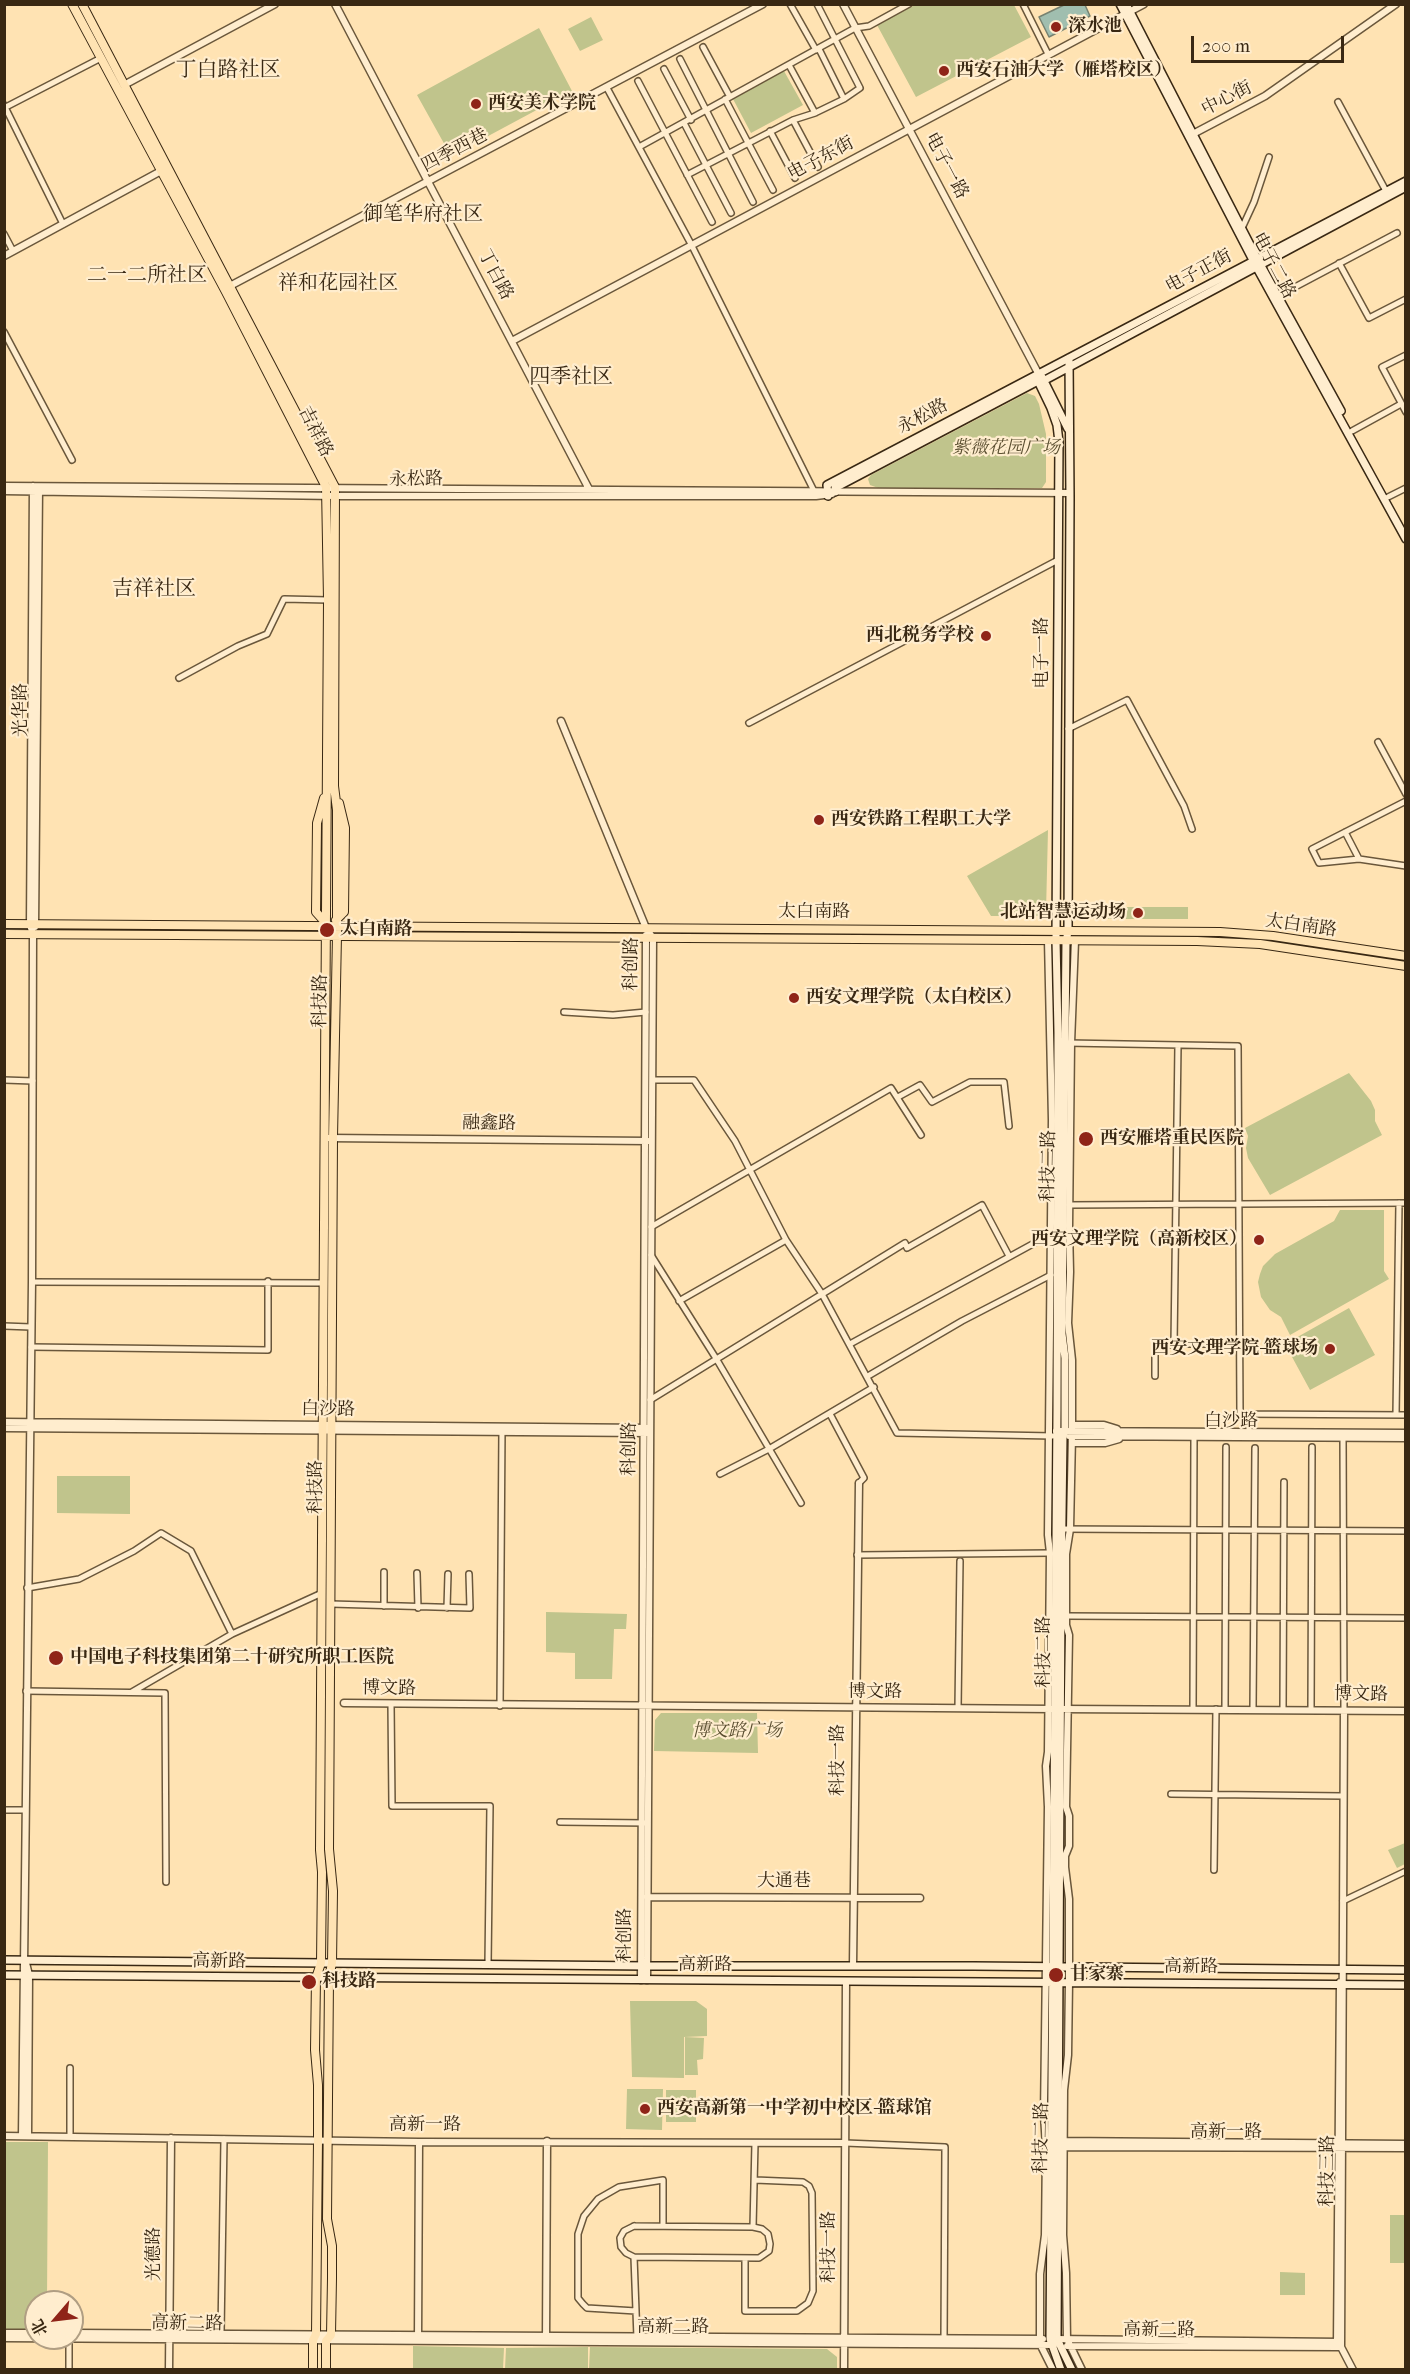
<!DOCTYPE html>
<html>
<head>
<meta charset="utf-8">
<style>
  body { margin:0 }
  #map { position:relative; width:1410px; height:2374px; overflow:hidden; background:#ffe3b3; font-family:"IM FELL French Canon","Noto Serif SC",serif }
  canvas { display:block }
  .frame { position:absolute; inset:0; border:6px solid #392813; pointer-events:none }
  .north { position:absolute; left:24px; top:2290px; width:60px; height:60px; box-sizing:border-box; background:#ffedce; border:2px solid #b09e83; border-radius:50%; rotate:242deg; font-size:16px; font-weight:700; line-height:24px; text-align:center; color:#392813 }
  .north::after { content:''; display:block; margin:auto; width:21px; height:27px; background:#8f2418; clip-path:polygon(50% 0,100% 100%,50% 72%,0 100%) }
  .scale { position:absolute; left:1191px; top:36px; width:153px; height:27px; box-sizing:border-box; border:3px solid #392813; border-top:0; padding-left:8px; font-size:18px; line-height:21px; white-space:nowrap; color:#392813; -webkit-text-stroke:4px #ffedce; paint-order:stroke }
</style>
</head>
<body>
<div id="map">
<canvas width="1410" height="2374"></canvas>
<div class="frame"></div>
<div class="north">北</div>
<div class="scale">200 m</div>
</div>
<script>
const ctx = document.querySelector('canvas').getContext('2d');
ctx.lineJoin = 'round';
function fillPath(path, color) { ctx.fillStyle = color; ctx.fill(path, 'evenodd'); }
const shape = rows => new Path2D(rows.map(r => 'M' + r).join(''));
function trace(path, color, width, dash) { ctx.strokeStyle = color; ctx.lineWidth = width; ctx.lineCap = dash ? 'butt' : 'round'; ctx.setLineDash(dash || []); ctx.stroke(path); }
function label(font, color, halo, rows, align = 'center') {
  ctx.font = font + ' "IM FELL French Canon","Noto Serif SC",serif'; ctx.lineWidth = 4.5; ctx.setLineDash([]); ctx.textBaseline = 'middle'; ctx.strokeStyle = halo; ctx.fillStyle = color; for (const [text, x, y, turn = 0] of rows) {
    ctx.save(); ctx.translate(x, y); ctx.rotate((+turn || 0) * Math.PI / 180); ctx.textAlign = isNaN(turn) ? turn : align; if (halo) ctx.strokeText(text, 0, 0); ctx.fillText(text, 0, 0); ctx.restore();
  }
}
fillPath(shape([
  [915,5,1014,5,1031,37,916,97,877,25],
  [591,17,603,40,580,51,568,29],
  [539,28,572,91,451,156,417,95],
  [784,71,803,105,751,133,733,99],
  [1027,393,1035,396,1039,404,1046,434,1046,482,1042,488,881,489,870,485,868,479,871,475],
  [1048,830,1046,912,1042,916,991,916,967,876],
  [1089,907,1188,907,1188,919,1089,919],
  [1349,1073,1371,1101,1375,1110,1375,1121,1382,1135,1270,1195,1248,1158,1246,1148,1248,1136,1245,1128],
  [1340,1210,1384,1210,1384,1271,1389,1279,1290,1335,1281,1317,1270,1310,1261,1297,1258,1282,1260,1274,1263,1266,1275,1254,1334,1221],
  [1349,1308,1375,1355,1310,1390,1285,1344],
  [57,1476,130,1476,130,1514,57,1513],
  [546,1612,627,1614,626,1629,614,1629,612,1679,575,1679,575,1653,546,1652],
  [661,1713,757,1713,758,1753,654,1751,655,1720],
  [1405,1843,1405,1864,1397,1868,1388,1850],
  [630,2001,696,2001,707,2009,707,2036,684,2037,684,2078,632,2077],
  [685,2037,704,2038,703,2059,697,2060,698,2075,685,2075],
  [627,2089,663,2089,662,2130,626,2129],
  [666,2090,696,2090,696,2122,666,2122,666,2105,673,2104,666,2104],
  [5,2142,48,2142,47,2302,36,2302,36,2330,5,2330],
  [1390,2215,1405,2215,1405,2263,1390,2263],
  [1280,2272,1305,2273,1305,2295,1280,2295],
  [413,2346,504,2348,503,2369,413,2369],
  [588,2347,588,2369,505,2369,506,2348],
  [590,2347,827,2349,837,2357,837,2369,589,2369]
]), '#c0c48c');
const water = shape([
  [1064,5,1085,5,1090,16,1049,37,1039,17,1064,5]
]);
fillPath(water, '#a0beaf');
trace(water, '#778271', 1.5);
const minor = shape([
  [790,4,816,50],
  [1023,4,1048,54],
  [703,47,730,97],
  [819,49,844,99],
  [680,59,753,202],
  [789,65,815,113,844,99,860,88,817,4],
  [664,69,691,120],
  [638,81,712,222],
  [607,88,691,244,816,495],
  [725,99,773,190],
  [1338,102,1386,191],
  [4,105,63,224],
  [4,108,101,58],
  [793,120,818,167],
  [684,123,731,213],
  [770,131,795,178],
  [639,147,855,28,869,26,909,4],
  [687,175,793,120,815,113],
  [1242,228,1254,202,1269,157],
  [4,234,13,251],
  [1339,263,1369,318,1406,299],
  [1278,296,1397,233],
  [4,332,72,460],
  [1406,355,1382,367,1406,412],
  [1352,431,1401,404],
  [1388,497,1406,488],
  [179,678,238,646,267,634,284,599,328,600],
  [749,723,1058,560],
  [1068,729,1127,700,1184,806,1192,829],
  [1378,742,1406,794],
  [1345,832,1359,859,1406,866],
  [1359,859,1319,863,1312,849,1406,801],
  [564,1012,613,1015,646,1012],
  [1067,1043,1238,1046,1240,1414,1406,1415],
  [4,1080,33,1081],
  [653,1080,694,1080,735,1141,786,1240,822,1294,897,1433,1053,1436],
  [898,1097,920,1085,932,1102,970,1082,1004,1082,1009,1126],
  [1069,1205,1406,1203],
  [651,1227,891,1088,921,1135],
  [651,1255,717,1360,801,1503],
  [32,1282,324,1283],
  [679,1301,786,1240],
  [4,1326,31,1327],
  [850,1344,1051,1234],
  [1174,1344,1178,1045],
  [31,1347,268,1350,268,1281],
  [868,1376,962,1321,1051,1275],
  [1155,1376,1155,1347,1174,1344,1239,1344],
  [650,1400,905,1243,907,1248,982,1205,1009,1256],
  [830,1414,864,1478,859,1483],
  [1396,1415,1399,1203],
  [1249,1432,1249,1414],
  [1343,1436,1344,1710],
  [720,1474,769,1449,874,1387],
  [1061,1529,1406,1531],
  [857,1555,1050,1553],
  [417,1573,418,1608],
  [27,1588,79,1579,134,1551,161,1533,191,1551,232,1634],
  [331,1604,470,1608,469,1574],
  [384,1606,384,1572],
  [447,1608,448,1574],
  [1066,1616,1406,1618],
  [26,1691,165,1693,166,1882],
  [132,1692,232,1634,322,1593],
  [391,1704,392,1806,490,1806,488,1964],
  [500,1706,502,1428],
  [958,1708,960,1561],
  [1193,1709,1194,1437],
  [1225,1709,1226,1447],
  [1253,1709,1255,1448],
  [1283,1709,1284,1482],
  [1311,1710,1312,1447],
  [1171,1794,1343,1796],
  [4,1810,25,1810],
  [560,1822,646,1823],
  [1214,1870,1216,1709],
  [1343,1901,1406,1871],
  [70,2136,70,2068],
  [845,2143,945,2147,944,2340],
  [634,2226,753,2227,762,2229,768,2234,770,2244,769,2251,759,2258,634,2257,626,2253,621,2247,620,2238,624,2231,634,2226],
  [753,2227,755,2143],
  [634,2257,637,2338],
  [745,2258,745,2311,797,2311,808,2303,813,2291,812,2193,809,2186,803,2182,755,2180],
  [636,2311,587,2308,583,2304,578,2298,578,2234,584,2216,598,2199,619,2187,663,2180,663,2226],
  [221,2333,224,2139],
  [69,2370,69,2339]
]);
const tertiary = shape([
  [335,4,591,493],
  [843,4,1038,373],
  [124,85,275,4],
  [1191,135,1265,96,1396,4],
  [4,256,161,171],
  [228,287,763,4],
  [512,341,1144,4],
  [4,486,1070,493],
  [4,491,335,496,816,496,832,494],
  [561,721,646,928,653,938,647,1980],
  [35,927,39,488],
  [1048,940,1052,1120,1048,1535,1050,1553,1048,1752,1046,1766,1048,1807,1044,2115,1046,2147,1045,2235,1040,2274,1040,2344,1053,2370],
  [1075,941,1071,1043,1069,1226,1070,1272,1068,1323,1072,1360,1072,1436,1070,1529,1066,1554,1066,1625,1069,1635,1066,1807,1069,1816,1069,1846,1065,1856,1065,1867,1069,1899,1069,1982,1068,2055,1064,2090,1063,2235,1066,2273,1067,2339,1082,2370],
  [328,1138,648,1141],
  [4,1422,647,1428],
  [1072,1425,1104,1425,1117,1429],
  [4,1428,649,1433],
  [1056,1431,1406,1433],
  [1069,1436,1406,1438],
  [1072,1443,1105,1443,1119,1439],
  [344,1703,1052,1709],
  [1062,1709,1406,1711],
  [1344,1710,1341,2347,1353,2370],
  [647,1897,920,1898],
  [26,1963,29,1975,28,2136],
  [853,1965,859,1483],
  [641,1980,646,935],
  [4,2136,419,2142,845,2143],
  [22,2136,32,1282,33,934,30,925,33,486],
  [1061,2141,1406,2144],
  [1061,2147,1406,2148],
  [4,2333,36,2333],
  [72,2333,1043,2339],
  [4,2338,1054,2345],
  [418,2339,419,2142],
  [1054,2339,1341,2342],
  [546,2341,547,2141],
  [1337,2344,1340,1982],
  [1067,2346,1341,2347],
  [169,2370,171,2138],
  [844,2370,846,1981]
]);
const secondary = shape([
  [1120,4,1256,266,1406,539],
  [1126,4,1260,264,1341,411],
  [1069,358,1070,498,1068,932,1066,941,1062,1334,1065,1358,1065,1431,1063,1436,1061,1593,1057,2339,1072,2370],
  [1042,377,1068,429],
  [1038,381,1051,408,1057,425,1059,442,1056,940,1058,1033,1057,1410,1050,2339,1061,2370],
  [835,492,835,488,1038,381,1045,380,1406,187],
  [828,496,827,485,1406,181],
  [4,1960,647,1966,973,1966,1406,1970],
  [4,1975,1406,1985]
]);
const primary = shape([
  [72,4,226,292,326,487,328,600,320,1850,322,1872,321,1963,316,1978,315,2050,318,2085,318,2140,316,2334,313,2340,313,2370],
  [82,4,335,487,334,786,337,810,337,935,333,1138,329,1849,333,1891,332,1963,329,1978,327,2219,332,2246,332,2278,331,2335,326,2341,326,2370],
  [324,798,317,823,316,912,325,922],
  [336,920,344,912,345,828,339,803],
  [4,924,1220,932,1273,936,1406,956],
  [4,934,1197,941,1260,944,1406,966]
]);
trace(minor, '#6a573b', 8);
trace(tertiary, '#6a573b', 9);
trace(secondary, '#392813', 10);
trace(primary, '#392813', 10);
trace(minor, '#ffedce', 5);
trace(tertiary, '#ffedce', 6);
trace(secondary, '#ffedce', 7);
trace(primary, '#ffe3b3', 8);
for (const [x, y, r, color] of [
  [1056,27,6,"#8f2418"],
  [944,71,6,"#8f2418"],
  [476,104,6,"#8f2418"],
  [986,636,6,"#8f2418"],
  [819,820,6,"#8f2418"],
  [1138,913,6,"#8f2418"],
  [327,930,8,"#8f2418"],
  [794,998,6,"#8f2418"],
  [1086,1139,8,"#8f2418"],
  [1259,1240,6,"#8f2418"],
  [1330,1349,6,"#8f2418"],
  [56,1658,8,"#8f2418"],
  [1056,1975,8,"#8f2418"],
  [309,1982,8,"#8f2418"],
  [645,2109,6,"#8f2418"]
]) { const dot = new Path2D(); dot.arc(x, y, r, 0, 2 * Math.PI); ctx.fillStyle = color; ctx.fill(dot); trace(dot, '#ffedce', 2); }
label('bold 18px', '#392813', '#ffedce', [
  ["深水池",1068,27],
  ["西安石油大学（雁塔校区）",956,71],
  ["西安美术学院",488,104],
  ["西北税务学校",974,636,"right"],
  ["西安铁路工程职工大学",831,820],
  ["北站智慧运动场",1126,913,"right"],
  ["太白南路",340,930],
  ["西安文理学院（太白校区）",806,998],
  ["西安雁塔重民医院",1100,1139],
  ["西安文理学院（高新校区）",1247,1240,"right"],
  ["西安文理学院-篮球场",1318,1349,"right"],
  ["中国电子科技集团第二十研究所职工医院",70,1658],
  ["甘家寨",1070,1975],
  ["科技路",322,1982],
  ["西安高新第一中学初中校区-篮球馆",657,2109]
], 'left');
label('18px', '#392813', '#ffedce', [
  ["中心街",1227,99,-27],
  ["四季西巷",455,151,-28],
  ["电子东街",821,159,-28],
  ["电子一路",946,166,62],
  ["电子二路",1273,266,62],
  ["电子正街",1199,272,-28],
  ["丁白路",495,275,62],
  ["永松路",923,417,-28],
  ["吉祥路",315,432,63],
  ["永松路",416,480,-1],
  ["电子一路",1043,653,-90],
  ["光华路",22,710,-90],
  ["太白南路",814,913],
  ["太白南路",1301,926,8],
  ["科创路",632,964,-89],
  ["科技路",321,1001,-89],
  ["融鑫路",489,1124,1],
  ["科技二路",1049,1166,-89],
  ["白沙路",328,1410,1],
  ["白沙路",1231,1422],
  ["科创路",630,1449,-89],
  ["科技路",317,1487,-90],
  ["科技二路",1045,1652,-90],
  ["博文路",389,1689,1],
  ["博文路",875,1693],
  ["博文路",1361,1695,1],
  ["科技一路",839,1760,-90],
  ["大通巷",784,1882],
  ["科创路",626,1935,-90],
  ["高新路",219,1962,1],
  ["高新路",705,1966],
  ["高新路",1191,1968],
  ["高新一路",425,2126],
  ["高新一路",1226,2133],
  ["科技二路",1042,2138,-89],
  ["科技三路",1328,2171,-89],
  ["科技一路",830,2247,-90],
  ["光德路",155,2254,-90],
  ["高新二路",187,2324,1],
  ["高新二路",673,2328],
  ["高新二路",1159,2331]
]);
label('italic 18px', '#5b4f31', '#ffedce', [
  ["紫薇花园广场",1006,449],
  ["博文路广场",737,1732]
]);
label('20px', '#392813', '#ffedce', [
  ["御笔华府社区",423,215],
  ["二一二所社区",147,276],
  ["祥和花园社区",338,284]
]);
label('21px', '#392813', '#ffedce', [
  ["丁白路社区",228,71],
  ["四季社区",571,378],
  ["吉祥社区",154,590]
]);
</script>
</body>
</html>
